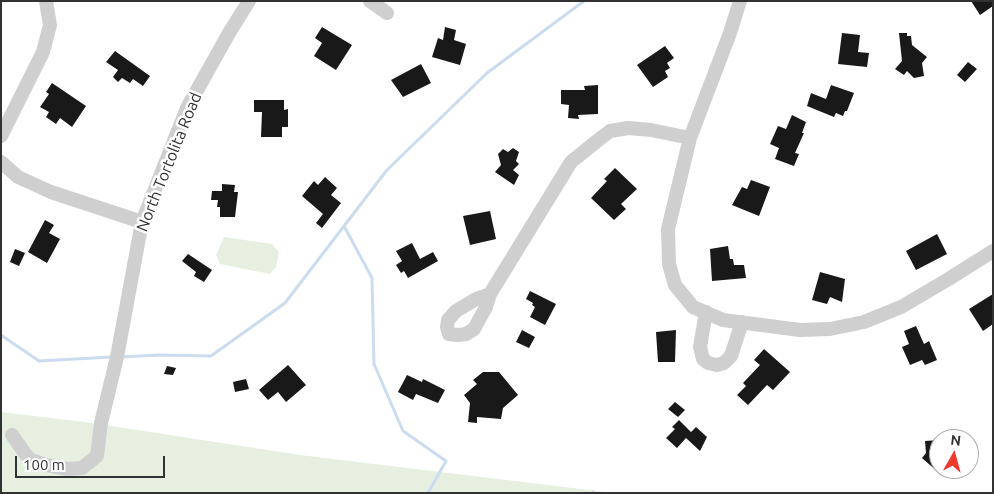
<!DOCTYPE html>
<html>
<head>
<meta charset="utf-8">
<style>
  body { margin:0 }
  #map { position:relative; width:994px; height:494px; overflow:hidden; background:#fff; font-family:Ubuntu,sans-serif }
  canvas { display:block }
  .frame { position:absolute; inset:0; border:2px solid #323232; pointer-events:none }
  .north { position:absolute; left:929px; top:429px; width:50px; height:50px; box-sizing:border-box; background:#fff; border:1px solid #adadad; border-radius:50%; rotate:7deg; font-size:14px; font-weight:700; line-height:20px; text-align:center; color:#323232 }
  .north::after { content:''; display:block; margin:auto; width:18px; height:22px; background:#ef3a2d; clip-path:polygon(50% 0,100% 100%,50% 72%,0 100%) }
  .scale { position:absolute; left:15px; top:456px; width:150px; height:22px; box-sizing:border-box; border:2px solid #323232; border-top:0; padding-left:6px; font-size:15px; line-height:18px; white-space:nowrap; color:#323232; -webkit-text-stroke:4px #fff; paint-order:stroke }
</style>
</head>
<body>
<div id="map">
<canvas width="994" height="494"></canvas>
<div class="frame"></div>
<div class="north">N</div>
<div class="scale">100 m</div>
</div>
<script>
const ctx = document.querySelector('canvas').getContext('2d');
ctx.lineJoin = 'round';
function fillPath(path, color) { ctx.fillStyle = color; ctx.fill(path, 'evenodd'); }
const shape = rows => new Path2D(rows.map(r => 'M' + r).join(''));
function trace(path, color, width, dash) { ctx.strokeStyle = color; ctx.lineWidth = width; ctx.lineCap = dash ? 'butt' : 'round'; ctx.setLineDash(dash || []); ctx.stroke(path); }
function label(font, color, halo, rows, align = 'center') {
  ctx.font = font + ' Ubuntu,sans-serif'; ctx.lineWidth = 5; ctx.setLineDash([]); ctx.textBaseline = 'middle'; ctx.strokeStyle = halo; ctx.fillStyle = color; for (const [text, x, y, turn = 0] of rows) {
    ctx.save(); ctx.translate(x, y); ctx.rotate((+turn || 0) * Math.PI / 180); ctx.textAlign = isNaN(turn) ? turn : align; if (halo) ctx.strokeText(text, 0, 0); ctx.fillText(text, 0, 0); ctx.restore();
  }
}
fillPath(shape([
  [224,237,272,244,279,252,276,267,270,274,220,264,216,255],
  [1,412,85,422,300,455,614,493,1,493]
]), '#e6efe0');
trace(shape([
  [344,226,372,278,374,364,403,431,446,461,428,493],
  [1,335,39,361,112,357],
  [121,357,160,355,211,356,285,303,387,170,487,73,584,1]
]), '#cbdcef', 3);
fillPath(shape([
  [971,1,993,1,993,6,980,15],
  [322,27,352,45,336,70,314,56,322,43,315,38],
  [445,27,456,30,454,40,466,44,460,65,432,57,438,38,443,40],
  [842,33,860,35,858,52,869,53,867,67,838,64],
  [899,33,907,33,907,36,911,36,912,45,927,57,922,63,924,76,914,78,907,71,904,75,895,69,902,61],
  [665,46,674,58,667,63,670,68,665,71,668,77,653,87,637,65],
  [115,51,150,76,143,86,133,79,130,83,122,78,118,82,113,77,118,70,106,62],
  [968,62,977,69,965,82,957,75],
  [421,64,431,83,403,97,391,80],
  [52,83,86,106,72,127,60,118,56,124,46,117,49,112,40,107,49,94,46,92],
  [598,85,598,114,578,115,579,119,568,118,569,105,561,104,561,90,585,90,584,86],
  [831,85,854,93,847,111,845,111,843,116,836,113,834,117,807,106,811,93,826,99],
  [254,100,284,100,284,110,288,109,288,127,282,127,282,137,261,137,262,112,254,112],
  [792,115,806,122,802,133,804,133,795,153,799,154,794,166,775,159,779,148,770,144,778,126,786,129],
  [513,148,519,152,516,161,519,164,513,170,519,175,514,185,495,172,501,165,498,154,503,149,508,152],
  [615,168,637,189,621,204,626,209,614,220,591,198,607,181,604,179],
  [325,177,337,188,331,195,341,203,322,228,316,223,323,214,302,196,314,181,318,185],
  [751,180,770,187,759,216,732,205,742,187,747,189],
  [222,184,235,185,234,192,238,192,235,217,220,217,220,207,217,207,218,200,211,200,212,191,222,191],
  [490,211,496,239,470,245,463,216],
  [45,220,54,225,49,233,60,239,47,263,28,252],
  [937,234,947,254,916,270,906,251],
  [412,243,420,259,433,252,438,261,408,278,404,271,401,273,396,265,402,261,396,251],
  [728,246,730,259,733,259,734,265,744,265,746,278,712,281,710,249],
  [15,249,25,253,19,266,10,262],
  [188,254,212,270,204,282,194,276,196,272,182,261],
  [820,272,845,279,842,302,830,297,827,304,812,300],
  [530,291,556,304,545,325,530,317,535,307,532,305,533,303,526,299],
  [993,294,993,324,983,331,969,309],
  [916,326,924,344,929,341,937,360,925,365,922,360,910,365,902,347,909,344,904,331],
  [522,330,535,337,529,348,516,342],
  [676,330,675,362,658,362,656,332],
  [764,349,790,372,773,390,767,385,748,405,737,395,746,386,743,383,760,365,754,360],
  [288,365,306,385,286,402,278,392,268,400,259,390],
  [167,366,176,368,173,375,164,374],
  [483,372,499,372,518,395,503,408,501,419,477,417,477,423,468,422,470,403,464,395,477,384,473,380],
  [407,375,422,382,423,379,445,390,438,403,416,394,413,400,398,392],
  [246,379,249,389,235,392,233,382],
  [675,402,685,410,678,417,668,409],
  [679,420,691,432,696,427,707,437,700,451,686,438,677,448,666,438,675,429,672,427],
  [939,440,939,473,922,458,926,453,925,441]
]), '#191919');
trace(shape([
  [593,493,594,490]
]), '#cfcfcf', 2, [2.5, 2.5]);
trace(shape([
  [370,1,387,13],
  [740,1,730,33,690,138,668,229,669,264,675,285,693,307,723,320,800,330,830,329,864,322,901,307,947,280,993,251],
  [1,136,43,52,50,25,46,1],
  [1,162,18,177,51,192,142,222],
  [490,294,476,299,456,311,448,320,447,327,449,334,458,335,466,334,474,329,486,307,490,294,571,162,597,141,610,131,628,128,651,130,690,138],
  [706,312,700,347,703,359,708,363,717,365,724,363,731,356,742,322],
  [12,435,29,459,46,465,66,469,82,468,97,456,101,423,117,357,142,222,187,108,229,33,249,1]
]), '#cfcfcf', 14);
label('16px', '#323232', '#fff', [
  ["North Tortolita Road",169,162,-68]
]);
</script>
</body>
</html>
